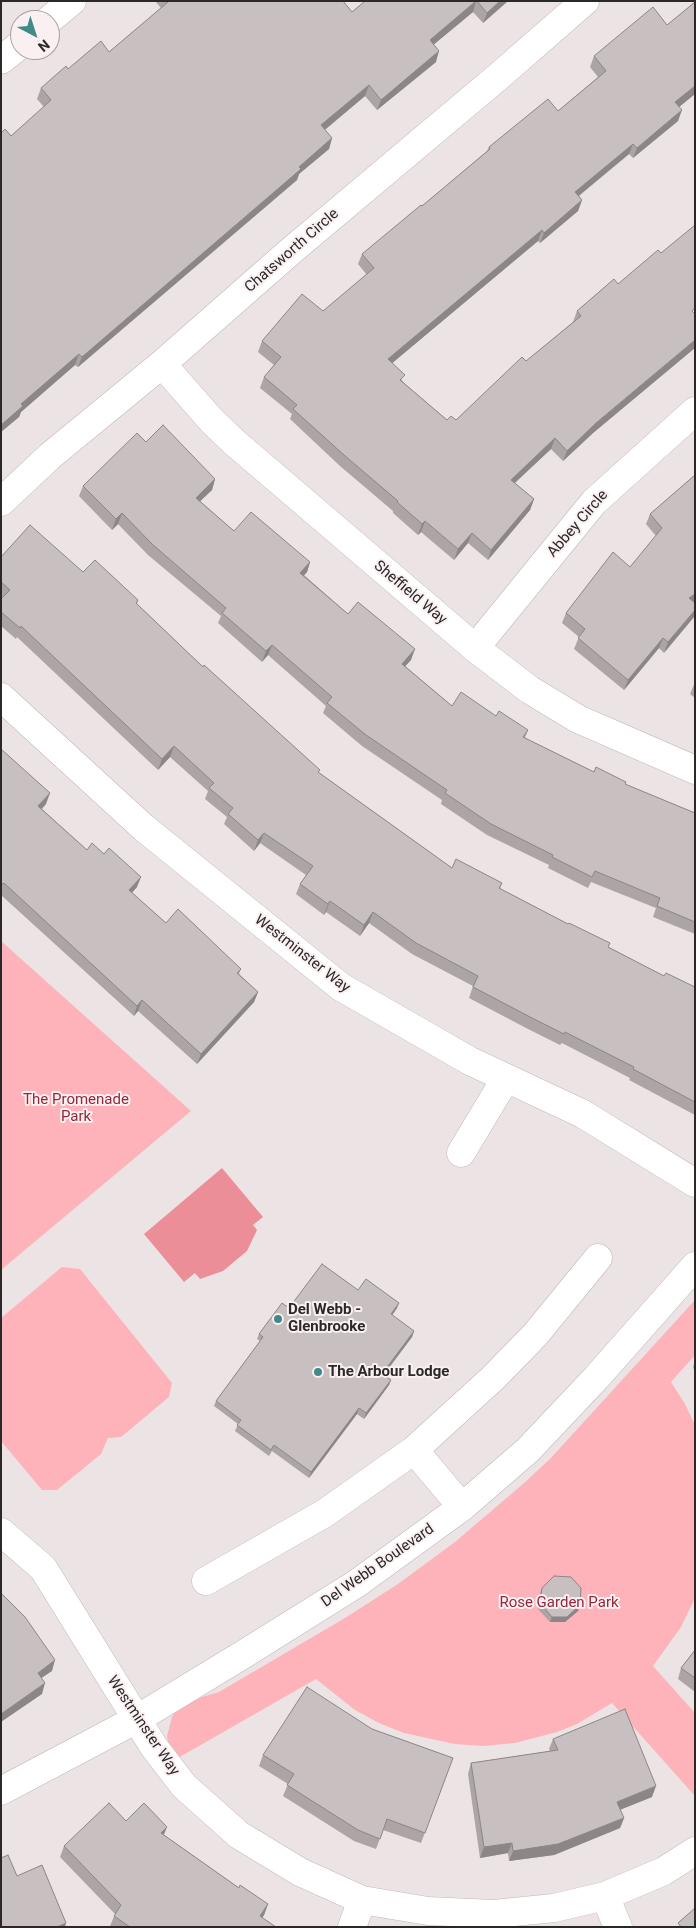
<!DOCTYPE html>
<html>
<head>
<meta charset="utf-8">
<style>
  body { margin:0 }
  #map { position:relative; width:696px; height:1928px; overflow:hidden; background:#ece3e4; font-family:Roboto,sans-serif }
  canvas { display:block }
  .frame { position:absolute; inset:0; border:2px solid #2b2828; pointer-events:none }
  .north { position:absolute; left:10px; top:10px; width:50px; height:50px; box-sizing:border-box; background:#faf0f1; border:1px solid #a7a0a1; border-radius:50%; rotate:140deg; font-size:14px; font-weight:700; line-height:20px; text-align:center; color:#2b2828 }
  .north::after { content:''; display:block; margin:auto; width:18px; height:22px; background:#428a88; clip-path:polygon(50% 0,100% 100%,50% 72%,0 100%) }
</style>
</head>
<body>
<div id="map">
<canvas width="696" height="1928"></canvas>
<div class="frame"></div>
<div class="north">N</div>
</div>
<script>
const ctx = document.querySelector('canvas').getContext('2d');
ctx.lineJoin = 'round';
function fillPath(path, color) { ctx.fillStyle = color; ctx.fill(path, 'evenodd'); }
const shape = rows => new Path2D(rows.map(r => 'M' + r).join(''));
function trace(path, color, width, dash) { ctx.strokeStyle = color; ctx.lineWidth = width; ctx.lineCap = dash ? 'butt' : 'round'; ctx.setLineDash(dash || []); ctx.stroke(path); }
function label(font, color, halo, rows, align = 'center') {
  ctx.font = font + ' Roboto,sans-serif'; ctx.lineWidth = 4; ctx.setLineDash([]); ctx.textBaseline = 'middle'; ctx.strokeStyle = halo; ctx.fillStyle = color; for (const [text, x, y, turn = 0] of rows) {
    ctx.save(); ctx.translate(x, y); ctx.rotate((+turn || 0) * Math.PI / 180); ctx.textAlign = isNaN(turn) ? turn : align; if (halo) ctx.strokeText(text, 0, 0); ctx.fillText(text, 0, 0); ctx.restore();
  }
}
fillPath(shape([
  [1,941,191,1111,1,1270],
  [62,1267,80,1269,172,1383,169,1397,121,1437,108,1438,101,1454,57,1490,42,1490,1,1441,1,1318],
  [695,1300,695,1355,671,1382,685,1404,695,1425,695,1598,681,1627,653,1666,695,1713,695,1796,612,1703,577,1724,557,1732,515,1743,483,1746,455,1744,404,1733,379,1723,355,1710,316,1679,178,1758,168,1744,167,1736,172,1717,177,1709,195,1699,219,1692,345,1618,398,1584,455,1542,523,1484,550,1459]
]), '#fdb3b9');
fillPath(shape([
  [222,1168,263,1217,253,1225,257,1230,247,1251,223,1271,200,1279,195,1273,184,1282,144,1234]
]), '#eb8e98');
const minor = shape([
  [49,20,72,1],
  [1,60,20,45],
  [162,364,212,421,234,442,475,648,530,690,578,719,695,770],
  [1,502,50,456,162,364,292,250,499,76,585,1],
  [475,648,594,502,695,411],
  [1,697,144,828,341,987,470,1061,583,1114,695,1183],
  [461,1153,506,1078],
  [414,1450,462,1507],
  [1,1532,43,1568,154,1747,184,1786,239,1835,300,1872,362,1900,428,1911,494,1914,554,1908,605,1896,664,1871,695,1851],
  [206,1581,325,1513,414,1450,493,1378,535,1335,598,1258],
  [1,1791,137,1719,244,1654,356,1584,462,1507,528,1450,596,1378,695,1266],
  [605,1896,618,1927],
  [352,1927,362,1900]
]);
trace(minor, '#c0b7b8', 29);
trace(minor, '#fff', 28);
fillPath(shape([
  [155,1,343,1,352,12,365,1,508,1,483,23,473,12,434,44,436,62,377,110,365,96,325,130,332,138,329,149,299,174,297,180,78,367,75,365,21,412,19,417,1,432,1,133,11,136,44,107,37,99,41,88,68,69,109,52,161,8],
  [695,2,695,94,679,106,678,121,633,158,629,154,579,196,582,200,578,211,540,243,538,241,392,363,403,382,447,420,456,420,573,322,577,311,614,279,592,434,563,461,551,449,515,483,534,499,530,510,488,560,468,543,454,560,421,532,418,535,393,513,393,511,340,466,290,419,292,414,260,388,264,377,274,365,258,352,262,341,323,311,367,275,358,264,362,254,422,206,487,151,489,147,558,111,598,77,590,67,594,56,667,25],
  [146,442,215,479,212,490,200,501,234,531,310,562,307,572,304,575,348,614,411,660,405,666,452,706,496,716,528,730,525,738,594,772,695,813,695,934,653,917,656,908,591,882,588,888,548,868,549,865,487,835,441,804,442,800,362,746,323,713,326,706,268,655,262,662,218,623,221,616,148,555,118,524,112,530,79,496,83,486],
  [695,475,694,602,664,653,659,648,624,690,574,649,579,637,562,623,566,613,630,567,656,536,646,524,650,514],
  [1,557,83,572,138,600,137,604,203,667,319,773,452,868,502,883,500,889,568,924,610,943,608,947,664,976,695,987,695,1115,629,1080,630,1078,562,1043,560,1045,528,1029,469,998,473,986,412,954,369,923,360,936,326,912,324,915,296,894,300,884,306,875,260,843,254,851,224,824,227,817,205,799,208,791,170,757,158,770,17,637,16,639,1,626,1,599,3,597,1,596],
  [695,682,695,698,690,694],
  [1,749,46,804,42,809,87,850,137,887,132,893,166,923,241,969,239,974,258,992,254,1002,197,1064,138,1011,134,1016,1,895],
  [358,1290,397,1308,392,1315,414,1331,412,1337,384,1375,391,1380,389,1385,364,1419,357,1414,309,1478,272,1451,269,1456,235,1431,238,1424,214,1406,216,1401,260,1341,257,1339,259,1334,289,1308],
  [695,1362,695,1372,693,1367],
  [542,1588,580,1605,578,1611,565,1622,550,1622,538,1609,540,1593],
  [695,1650,695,1692,678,1679,681,1668],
  [372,1729,453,1758,421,1843,383,1830,376,1849,354,1841,283,1796,288,1784,259,1766,263,1755],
  [553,1739,652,1797,620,1810,624,1818,620,1828,554,1855,509,1861,508,1853,480,1858,468,1774,471,1763,550,1751,549,1749],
  [126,1821,164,1835,239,1888,268,1904,264,1915,262,1918,276,1927,111,1927,110,1926,115,1914,60,1857,64,1846]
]), '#aca4a5');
fillPath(shape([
  [476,1,473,12,426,51,430,40],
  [500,1,508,1,483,23,487,13],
  [439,51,436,62,377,110,381,100],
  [369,85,365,96,317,136,321,125],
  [695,86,695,94,672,113,675,102],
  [682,110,678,121,633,158,637,148],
  [332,138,329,149,299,174,297,180,78,367,82,357],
  [633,144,629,154,571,202,575,192],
  [582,200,578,211,540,243,544,233],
  [542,230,538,241,384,370,388,359],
  [695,340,695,348,592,434,563,461,567,451,596,423],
  [79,354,75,365,21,412,19,417,1,432,1,425,21,404],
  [555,438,551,449,507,490,511,480],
  [215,479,212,490,192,509,196,498],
  [534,499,530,510,488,560,491,550],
  [122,513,118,524,112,530,116,519],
  [425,521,421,532,418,535,422,524],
  [472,533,468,543,454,560,458,549],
  [310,562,307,572,297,583,300,573],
  [695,594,695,601,686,609,689,598],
  [695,610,695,616,664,653,668,642],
  [663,638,659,648,624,690,628,680],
  [272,645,268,655,262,662,266,651],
  [415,649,411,660,398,674,402,664],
  [174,746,170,757,158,770,162,759],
  [50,793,46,804,34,816,38,806],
  [264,833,260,843,254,851,258,840],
  [141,877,137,887,125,900,129,890],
  [330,901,326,912,324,915,328,904],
  [373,912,369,923,360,936,364,925],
  [258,992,254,1002,197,1064,201,1054],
  [142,1000,138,1011,134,1016,137,1006],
  [399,1303,397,1308,389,1320,391,1314],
  [414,1331,412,1337,380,1379,382,1374],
  [391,1380,389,1385,364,1419,366,1413],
  [359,1408,357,1414,309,1478,311,1472],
  [580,1605,578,1611,565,1622,550,1622,552,1617],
  [55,1660,52,1671,34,1683,38,1673],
  [45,1683,42,1694,1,1722,1,1714],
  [656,1786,652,1797,614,1812,617,1802],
  [624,1818,620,1828,554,1855,509,1861,513,1851],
  [167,1827,163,1837,161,1833],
  [512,1843,508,1853,480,1858,484,1847],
  [268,1904,264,1915,256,1927,260,1916],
  [66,1923,65,1927,57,1927]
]), '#8c8686');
const building = shape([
  [168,1,343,1,352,12,365,1,476,1,430,40,439,51,381,100,369,85,321,125,332,138,299,167,301,169,82,357,79,354,21,404,23,406,1,425,1,133,5,129,11,136,51,100,41,88,66,66,68,69,101,41,109,52,168,2,168,1],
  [477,1,500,1,487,13,477,1],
  [695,2,695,86,675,102,682,110,637,148,633,144,575,192,582,200,544,233,542,230,388,359,405,375,400,380,447,420,451,416,456,420,522,357,526,361,581,316,577,311,614,279,618,284,658,250,661,253,695,225,695,308,692,311,695,314,695,340,596,423,567,451,555,438,511,480,534,499,491,550,472,533,458,549,425,521,422,524,397,502,398,501,344,455,293,409,297,405,264,377,281,357,262,341,302,294,323,311,374,268,362,254,421,205,422,206,490,149,489,147,548,99,558,111,606,71,594,56,653,7,667,25,695,2],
  [163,425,215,479,196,498,234,531,251,512,310,562,300,573,348,614,358,602,415,649,402,664,452,706,461,692,496,716,499,711,528,730,523,737,594,772,596,767,626,782,625,784,695,813,695,922,657,906,660,898,595,871,592,877,552,857,553,855,491,824,445,793,447,790,366,735,327,703,332,697,272,645,266,651,222,613,226,608,152,544,122,513,116,519,83,486,137,433,146,442,163,425],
  [695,475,695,594,689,598,695,603,695,610,668,642,663,638,628,680,578,638,585,629,566,613,613,552,630,567,662,528,650,514,695,475],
  [30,525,83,572,95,560,138,600,136,603,203,667,204,665,320,770,318,772,452,868,456,859,502,883,499,888,568,924,569,923,610,943,608,947,664,976,666,973,695,987,695,1102,633,1069,634,1067,565,1032,564,1034,532,1018,473,987,478,976,416,943,373,912,364,925,330,901,328,904,300,884,313,866,264,833,258,840,228,814,233,808,209,788,214,783,174,746,162,759,21,626,20,628,1,612,1,599,10,590,1,582,1,557,30,525],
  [1,749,50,793,38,806,87,850,92,843,104,854,109,848,141,877,129,890,166,923,178,909,241,969,237,973,258,992,201,1054,142,1000,137,1006,4,883,3,884,1,883,1,749],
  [322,1264,358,1290,366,1279,399,1303,391,1314,414,1331,382,1374,391,1380,366,1413,359,1408,311,1472,274,1445,271,1450,237,1425,241,1420,216,1401,263,1337,259,1334,282,1303,289,1308,322,1264],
  [554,1576,571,1577,581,1588,580,1605,567,1617,552,1617,540,1603,542,1588,554,1576],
  [1,1593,25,1617,55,1660,38,1673,45,1683,1,1714,1,1593],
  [695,1650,695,1678,681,1668,695,1650],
  [307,1687,372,1729,453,1758,425,1833,387,1819,380,1839,358,1830,287,1785,294,1774,263,1755,307,1687],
  [625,1709,656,1786,617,1802,624,1818,558,1844,513,1851,512,1843,484,1847,471,1763,558,1750,553,1739,625,1709],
  [109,1803,126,1821,144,1803,167,1827,161,1833,239,1888,240,1885,268,1904,260,1916,276,1927,130,1927,114,1916,121,1905,64,1846,109,1803],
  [8,1855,17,1876,42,1865,66,1923,57,1927,1,1927,1,1858,8,1855],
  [695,1908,695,1927,681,1927,678,1923,695,1908]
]);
fillPath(building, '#c8bfc0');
trace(building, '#8c8686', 1);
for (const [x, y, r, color] of [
  [278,1319,5,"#428a88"],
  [318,1372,5,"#428a88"]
]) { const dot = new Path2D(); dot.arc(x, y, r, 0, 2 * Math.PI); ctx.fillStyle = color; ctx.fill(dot); trace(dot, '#faf0f1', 2); }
label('15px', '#2b2828', '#faf0f1', [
  ["Chatsworth Circle",292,251,-41],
  ["Abbey Circle",578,524,-49],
  ["Sheffield Way",410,593,40],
  ["Westminster Way",302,954,38],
  ["Del Webb Boulevard",378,1566,-35],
  ["Westminster Way",143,1726,56]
]);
label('15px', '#93273d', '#faf0f1', [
  ["The Promenade",76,1100],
  ["Park",76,1117],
  ["Rose Garden Park",559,1603]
]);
label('bold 15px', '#2b2828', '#faf0f1', [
  ["Del Webb -",288,1310],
  ["Glenbrooke",288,1327],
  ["The Arbour Lodge",328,1372]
], 'left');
</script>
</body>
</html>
